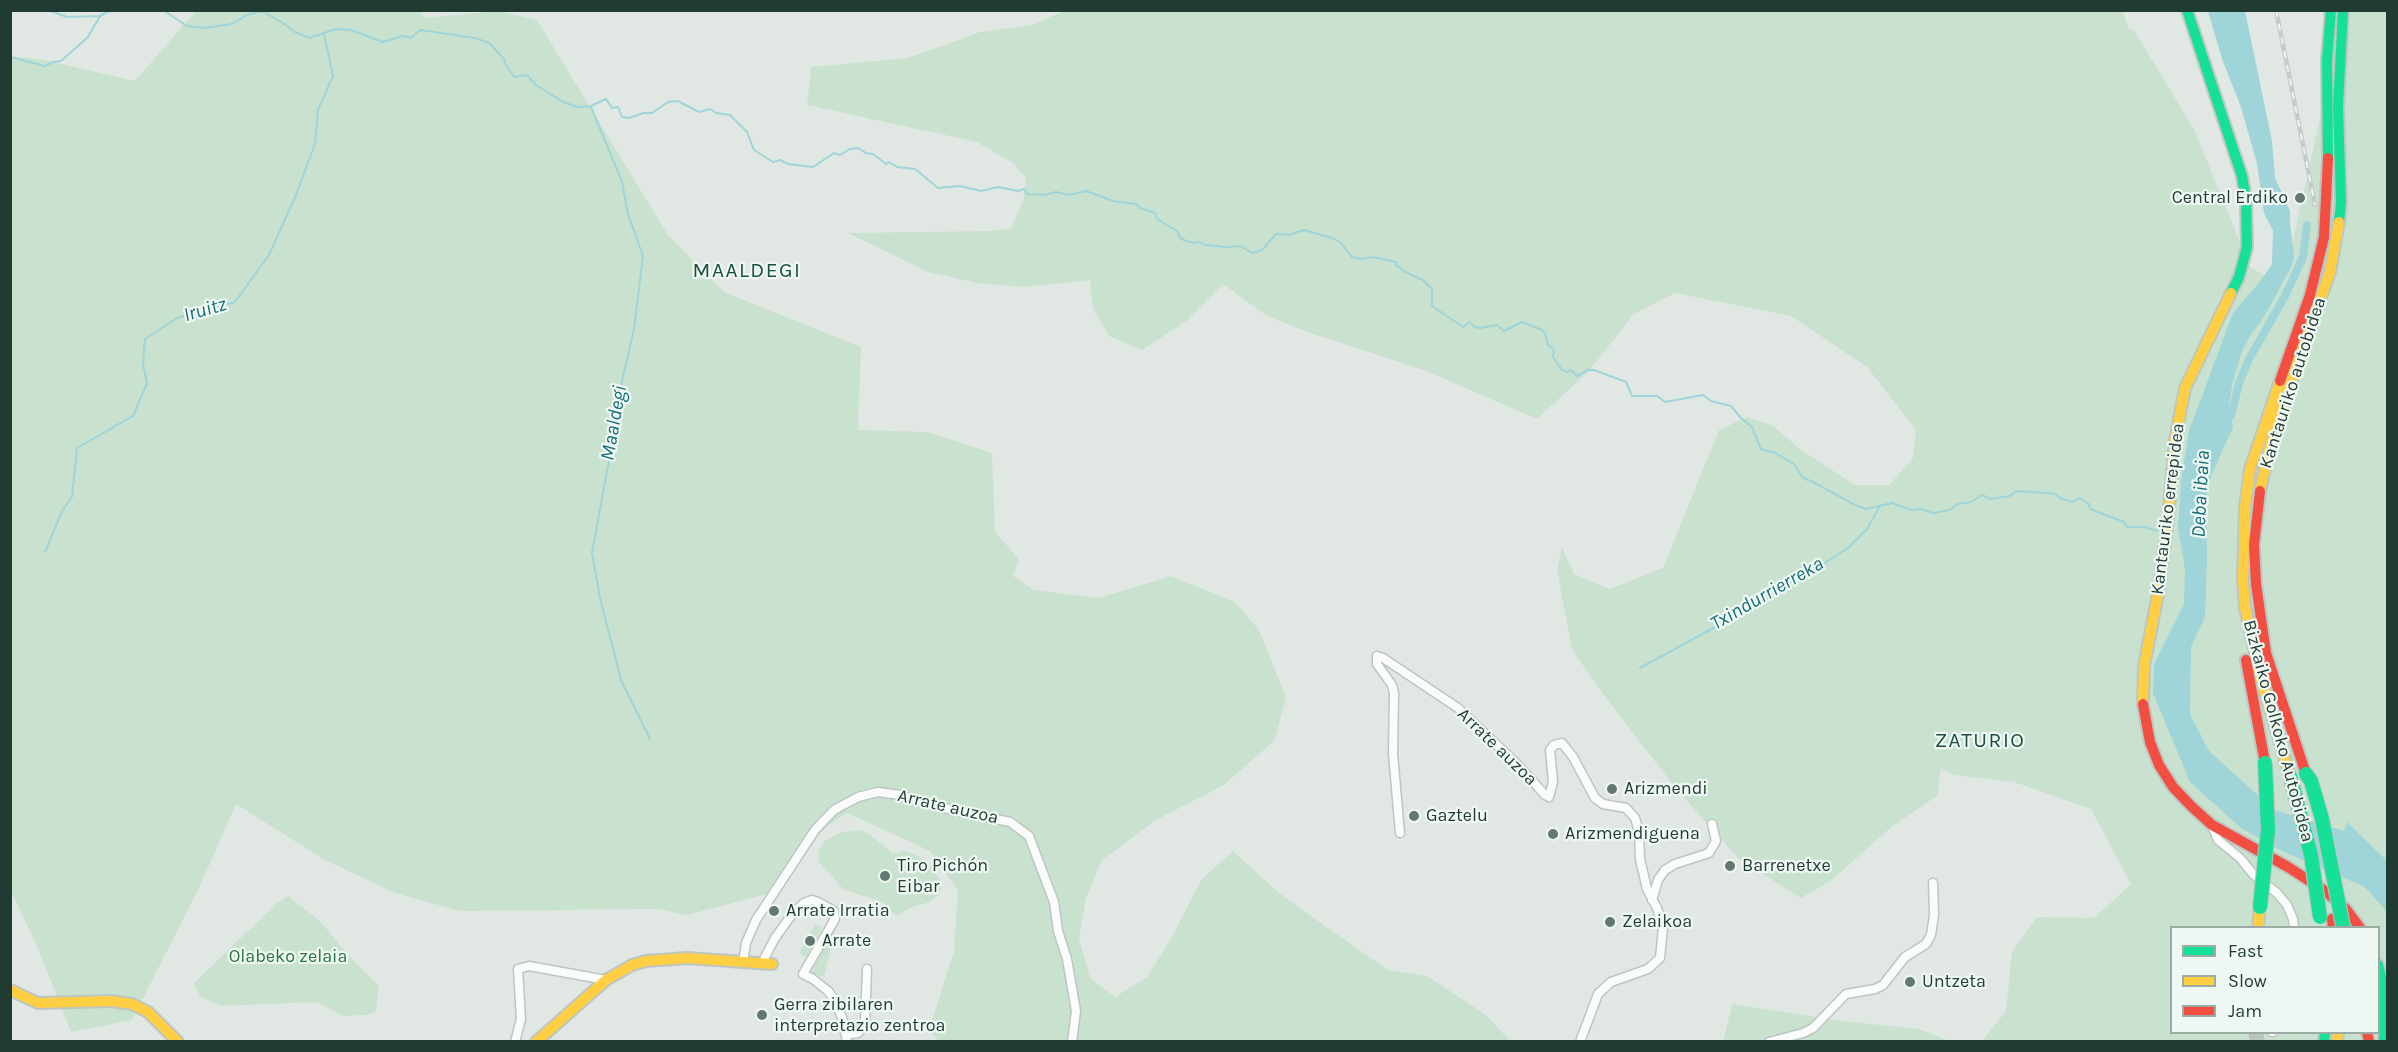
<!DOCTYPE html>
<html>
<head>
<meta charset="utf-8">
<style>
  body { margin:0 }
  #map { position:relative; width:2398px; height:1052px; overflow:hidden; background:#e1e8e4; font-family:Karla,sans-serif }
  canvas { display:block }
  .frame { position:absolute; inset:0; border:12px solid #1f3b32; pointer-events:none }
  .legend { position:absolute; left:2170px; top:926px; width:210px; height:108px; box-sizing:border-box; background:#eff7f2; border:2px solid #9caca5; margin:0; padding:8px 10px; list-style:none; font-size:18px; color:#1f3b32 }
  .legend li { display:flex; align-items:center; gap:12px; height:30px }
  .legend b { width:30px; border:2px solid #9caca5 }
</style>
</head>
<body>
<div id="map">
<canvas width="2398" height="1052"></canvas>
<div class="frame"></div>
<ul class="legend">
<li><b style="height:8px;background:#16e098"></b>Fast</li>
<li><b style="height:8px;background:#ffcf43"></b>Slow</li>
<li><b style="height:8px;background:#f24e42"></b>Jam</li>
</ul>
</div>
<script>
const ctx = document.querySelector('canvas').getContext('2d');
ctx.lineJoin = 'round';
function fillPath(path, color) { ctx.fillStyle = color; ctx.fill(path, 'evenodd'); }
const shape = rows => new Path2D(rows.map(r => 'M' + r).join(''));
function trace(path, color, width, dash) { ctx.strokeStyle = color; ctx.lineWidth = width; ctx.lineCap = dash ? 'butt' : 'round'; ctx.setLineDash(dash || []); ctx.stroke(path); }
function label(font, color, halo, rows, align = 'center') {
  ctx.font = font + ' Karla,sans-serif'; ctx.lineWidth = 4.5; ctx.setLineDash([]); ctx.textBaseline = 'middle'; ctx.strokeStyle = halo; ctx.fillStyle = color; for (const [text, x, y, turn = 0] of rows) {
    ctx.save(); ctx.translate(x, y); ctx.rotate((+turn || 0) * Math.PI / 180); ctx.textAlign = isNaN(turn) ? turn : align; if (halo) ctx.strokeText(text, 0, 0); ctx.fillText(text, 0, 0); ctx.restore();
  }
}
fillPath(shape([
  [420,10,425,18,497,11,537,20,668,235,724,292,861,347,858,430,928,432,992,453,995,532,1019,559,1013,576,1034,590,1099,598,1171,576,1235,602,1259,630,1286,697,1275,740,1224,785,1156,820,1101,861,1086,899,1079,938,1090,978,1115,997,1147,977,1171,939,1201,880,1233,851,1279,893,1325,926,1388,970,1427,976,1486,1015,1510,1041,938,1041,929,1030,954,951,958,891,930,851,847,813,826,827,767,894,687,915,657,909,460,911,395,893,323,859,236,804,200,886,132,1020,71,1032,37,946,11,891,11,56,44,60,135,81,196,11],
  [1064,11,2123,11,2128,28,2135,32,2194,129,2250,267,2283,286,2320,118,2338,11,2387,11,2387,1041,1982,1041,2006,1011,2012,952,2037,917,2094,918,2131,884,2091,809,2014,782,1952,775,1941,768,1937,796,1890,828,1832,880,1801,898,1739,859,1678,791,1609,702,1572,650,1557,570,1562,547,1574,574,1610,589,1663,568,1719,430,1747,417,1772,425,1800,449,1855,485,1889,485,1913,458,1916,430,1867,367,1791,316,1675,293,1634,314,1589,371,1537,419,1424,370,1313,334,1267,316,1223,284,1185,322,1142,350,1109,336,1093,309,1090,280,1025,287,977,283,928,272,848,233,990,231,1011,228,1023,201,1026,178,1014,164,977,142,807,105,811,67,908,58,980,32,1031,25],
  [2172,928,2378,928,2378,1032,2172,1032],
  [861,830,868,833,893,854,904,850,919,856,933,869,942,883,939,894,930,902,912,907,896,916,883,902,844,890,819,862,819,851,824,841,842,832],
  [288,896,320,921,351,958,379,986,376,1011,367,1015,343,1016,317,1002,221,1006,201,997,193,984,276,904],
  [835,921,837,922,824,977,811,973],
  [815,924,822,928,806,957,799,953],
  [1732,1004,1843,1021,1919,1029,1950,1041,1723,1042]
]), '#c9e2cf');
fillPath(shape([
  [2208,11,2245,11,2272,141,2275,178,2290,211,2290,223,2294,256,2291,268,2262,320,2251,334,2242,351,2233,381,2229,404,2233,427,2211,476,2206,499,2207,557,2205,617,2191,647,2190,714,2209,751,2274,810,2344,831,2347,822,2387,861,2387,912,2365,887,2282,851,2241,828,2190,782,2153,693,2154,664,2184,604,2185,569,2178,528,2181,481,2189,431,2233,313,2259,283,2272,264,2273,231,2264,213,2257,164,2241,107,2222,59]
]), '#9fd4d8');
trace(shape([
  [48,10,67,17,100,16,111,10],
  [163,10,187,26,204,28,232,24,247,15,262,11,283,23,295,32,309,38,336,29,351,30,383,42,402,36,411,38,420,30,475,38,489,43,505,60,504,62,514,77,527,75,536,85,563,102,578,107,591,106,606,99,612,108,618,107,622,117,629,118,644,113,652,113,668,102,678,101,699,112,710,109,716,113,730,115,747,132,754,150,773,162,780,160,788,164,813,167,834,153,840,155,850,149,858,148,866,153,873,154,886,164,889,162,897,167,915,169,938,188,960,186,981,191,998,187,1018,191,1024,189,1027,194,1044,195,1056,192,1069,195,1086,191,1113,201,1136,204,1140,208,1155,213,1157,219,1177,231,1181,239,1193,243,1199,242,1205,245,1226,247,1241,246,1252,253,1262,250,1276,234,1289,235,1304,230,1332,238,1341,243,1352,257,1362,259,1373,257,1396,262,1396,265,1405,272,1423,280,1432,289,1432,306,1463,327,1470,322,1474,327,1480,328,1497,325,1504,331,1522,322,1542,330,1545,333,1548,345,1554,350,1553,357,1562,370,1567,372,1571,370,1577,376,1588,370,1594,370,1626,382,1632,396,1657,396,1665,402,1703,395,1711,401,1731,406,1741,418,1752,427,1761,449,1775,453,1794,464,1803,478,1813,482,1855,505,1866,509,1892,503,1911,510,1921,509,1933,513,1950,510,1957,504,1971,502,1982,495,1991,499,2010,496,2016,491,2048,493,2056,494,2059,498,2073,502,2079,498,2089,504,2090,509,2124,522,2127,527,2144,527,2158,531],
  [10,57,45,66,53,62,61,61,88,37,100,16],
  [591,107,622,182,628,214,643,256,634,329,615,412,610,455,592,553,600,598,621,680,650,739],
  [45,552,62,511,72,497,77,448,133,416,147,383,143,364,145,339,177,318,235,302,269,255,296,195,315,144,318,110,333,76,324,34],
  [1640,668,1719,625,1759,598,1806,575,1848,548,1867,529,1880,506]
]), '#9fd4d8', 2);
trace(shape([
  [2231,416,2239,383,2249,359,2285,296,2303,257,2307,225]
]), '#9fd4d8', 8);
trace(shape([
  [2256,1032,2257,1042]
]), '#bac5c0', 15, [15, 8]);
const street = shape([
  [2212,826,2218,840,2240,858,2253,874,2277,893,2287,905,2293,919,2294,928],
  [1400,833,1393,754,1394,693,1392,685,1377,664,1377,656,1383,658,1458,708,1520,767,1545,795,1549,797,1553,782,1550,750,1554,745,1562,743,1573,757,1595,798,1603,804,1626,808,1635,818,1639,832,1640,859,1647,889,1657,908,1663,927,1660,958,1648,969,1611,982,1598,994,1580,1042],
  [1652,900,1658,880,1665,870,1675,864,1709,853,1716,841,1712,824],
  [743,962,746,943,756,920,815,830,834,810,858,797,878,792,900,795,935,806,1010,822,1029,836,1054,902,1058,931,1067,959,1076,1011,1072,1042],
  [762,963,775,938,793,913,804,903,812,900,818,902,834,911,835,919,803,974,813,979,828,991,834,999,843,1020,847,1042],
  [846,1031,852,1034,858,1033,865,1024,867,969],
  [2272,1032,2273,1032],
  [515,1042,521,1019,518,969,529,966,606,980],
  [1769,1042,1803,1033,1813,1028,1846,994,1875,989,1883,985,1905,957,1926,944,1931,935,1934,915,1933,883]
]);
const fast = shape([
  [2187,10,2242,176,2246,200,2247,247,2239,277,2231,293],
  [2328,158,2327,60,2331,10],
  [2339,222,2341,203,2338,107,2343,10],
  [2378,965,2385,993,2384,1042],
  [2324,1042,2325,1032]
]);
const slow = shape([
  [2280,381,2250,469,2245,507,2243,580,2245,608,2261,679,2290,776],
  [2260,491,2273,432,2330,272,2339,222],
  [2143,704,2144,666,2158,594,2168,519,2175,440,2185,388,2231,293],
  [2258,928,2260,907],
  [10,990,38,1003,111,1001,132,1004,148,1012,178,1042],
  [536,1042,606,980,632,965,646,961,687,958,772,964],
  [2337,1042,2338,1032]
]);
const jam = shape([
  [2280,381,2310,295,2324,237,2328,158],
  [2260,491,2254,545,2256,584,2266,653,2306,774],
  [2246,660,2265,763],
  [2143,704,2150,742,2159,765,2173,787,2191,806,2212,825,2288,867,2325,891,2346,909,2360,928],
  [2332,919,2333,928],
  [2367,1032,2369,1042]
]);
trace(street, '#bec5c1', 11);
trace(fast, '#bdc6c2', 14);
trace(slow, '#bdc6c2', 14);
trace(jam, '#bdc6c2', 14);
trace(street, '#fafcfb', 8);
trace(fast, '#16e098', 10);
trace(slow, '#ffcf43', 10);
trace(jam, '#f24e42', 10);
const rail = shape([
  [2276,10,2315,205]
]);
trace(rail, '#c6cac9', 4.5);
trace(rail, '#eff7f2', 2, [7]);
const fastBridge = shape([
  [2306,774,2311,781,2322,819,2343,926],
  [2290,776,2311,855,2320,917],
  [2260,907,2268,830,2265,763]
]);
trace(fastBridge, '#bbc5c1', 16, []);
trace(fastBridge, '#16e098', 14);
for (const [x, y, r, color] of [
  [2300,198,6,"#637870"],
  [1612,789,6,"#637870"],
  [1414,816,6,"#637870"],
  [1553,834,6,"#637870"],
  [1730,866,6,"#637870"],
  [885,876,6,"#637870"],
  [774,911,6,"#637870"],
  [1610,922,6,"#637870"],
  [810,941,6,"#637870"],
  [1910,982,6,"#637870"],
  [762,1015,6,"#637870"]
]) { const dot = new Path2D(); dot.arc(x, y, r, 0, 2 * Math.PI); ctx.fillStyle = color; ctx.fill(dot); trace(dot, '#eff7f2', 2); }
label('18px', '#1f3b32', '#eff7f2', [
  ["Central Erdiko",2288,198,"right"],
  ["Arizmendi",1624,789],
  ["Gaztelu",1426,816],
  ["Arizmendiguena",1565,834],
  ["Tiro Pichón",897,866],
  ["Eibar",897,887],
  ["Barrenetxe",1742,866],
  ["Arrate Irratia",786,911],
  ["Zelaikoa",1622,922],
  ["Arrate",822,941],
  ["Untzeta",1922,982],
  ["Gerra zibilaren",774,1005],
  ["interpretazio zentroa",774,1026]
], 'left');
label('18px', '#1f3b32', '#eff7f2', [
  ["Kantauriko autobidea",2293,383,-72],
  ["Kantauriko errepidea",2168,509,-83],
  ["Bizkaiko Golkoko Autobidea",2278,731,75],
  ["Arrate auzoa",1497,747,44],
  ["Arrate auzoa",948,807,13]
]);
label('18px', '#277441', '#eff7f2', [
  ["Olabeko zelaia",288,957]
]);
label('italic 20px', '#176e79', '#eff7f2', [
  ["Iruitz",205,310,-16],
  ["Maaldegi",614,423,-80],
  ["Deba ibaia",2201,494,-87],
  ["Txindurrierreka",1767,594,-30]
]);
ctx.letterSpacing = '1.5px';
label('21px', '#1a4e3f', '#eff7f2', [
  ["MAALDEGI",747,271],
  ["ZATURIO",1980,741]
]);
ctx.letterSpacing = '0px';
</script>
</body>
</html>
